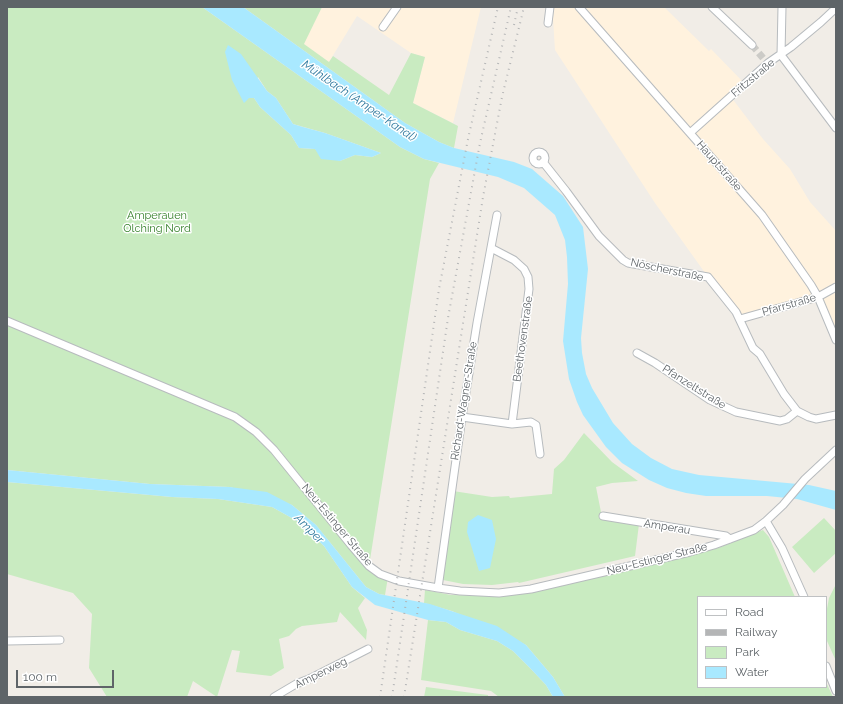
<!DOCTYPE html>
<html>
<head>
<meta charset="utf-8">
<style>
  body { margin:0 }
  #map { position:relative; width:843px; height:704px; overflow:hidden; background:#f1ede7; font-family:Raleway,sans-serif }
  canvas { display:block }
  .frame { position:absolute; inset:0; border:8px solid #5e6468; pointer-events:none }
  .legend { position:absolute; left:697px; top:596px; width:130px; height:92px; box-sizing:border-box; background:#fff; border:1px solid #bfc1c3; margin:0; padding:5px 7px; list-style:none; font-size:12px; color:#5e6468 }
  .legend li { display:flex; align-items:center; gap:8px; height:20px }
  .legend b { width:20px; border:1px solid #bfc1c3 }
  .scale { position:absolute; left:16px; top:670px; width:98px; height:18px; box-sizing:border-box; border:2px solid #5e6468; border-top:0; padding-left:5px; font-size:12px; line-height:14px; white-space:nowrap; color:#5e6468; -webkit-text-stroke:3px #fff; paint-order:stroke }
</style>
</head>
<body>
<div id="map">
<canvas width="843" height="704"></canvas>
<div class="frame"></div>
<ul class="legend">
<li><b style="height:5px;background:#fff"></b>Road</li>
<li><b style="height:5px;background:#b4b5b6"></b>Railway</li>
<li><b style="height:11px;background:#c9ebc1"></b>Park</li>
<li><b style="height:11px;background:#a9e9ff"></b>Water</li>
</ul>
<div class="scale">100 m</div>
</div>
<script>
const ctx = document.querySelector('canvas').getContext('2d');
ctx.lineJoin = 'round';
function fillPath(path, color) { ctx.fillStyle = color; ctx.fill(path, 'evenodd'); }
const shape = rows => new Path2D(rows.map(r => 'M' + r).join(''));
function trace(path, color, width, dash) { ctx.strokeStyle = color; ctx.lineWidth = width; ctx.lineCap = dash ? 'butt' : 'round'; ctx.setLineDash(dash || []); ctx.stroke(path); }
function label(font, color, halo, rows, align = 'center') {
  ctx.font = font + ' Raleway,sans-serif'; ctx.lineWidth = 3; ctx.setLineDash([]); ctx.textBaseline = 'middle'; ctx.strokeStyle = halo; ctx.fillStyle = color; for (const [text, x, y, turn = 0] of rows) {
    ctx.save(); ctx.translate(x, y); ctx.rotate((+turn || 0) * Math.PI / 180); ctx.textAlign = isNaN(turn) ? turn : align; if (halo) ctx.strokeText(text, 0, 0); ctx.fillText(text, 0, 0); ctx.restore();
  }
}
fillPath(shape([
  [322,7,481,7,453,123,413,103,425,57,411,53,357,16,329,62,303,44],
  [554,7,664,7,709,51,711,49,745,84,731,97,763,139,790,169,810,202,836,231,836,287,740,319,708,277,655,203,555,50,553,19],
  [836,290,836,331,821,299]
]), '#fff2de');
fillPath(shape([
  [7,7,202,7,400,147,424,159,439,163,430,179,369,566,388,577,385,595,379,594,366,587,316,525,292,505,230,487,150,484,7,470],
  [258,77,267,91,276,98,293,124,325,133,381,153,372,157,355,155,340,161,315,149,299,148,291,135,260,107,254,98,249,98],
  [243,7,322,7,304,44,329,62,333,56,389,95,411,53,425,57,413,103,458,126,454,148,439,142,405,123],
  [584,433,612,462,638,481,612,483,596,487,602,517,639,524,635,556,519,583,518,582,492,585,463,584,443,580,453,491,492,497,509,496,510,498,552,494,554,469,564,460],
  [7,482,172,497,218,499,272,507,299,522,324,546,352,587,365,598,358,608,367,630,366,640,340,612,337,622,302,626,296,629,289,636,279,639,284,668,271,676,236,672,240,651,232,650,217,697,193,681,187,697,107,697,89,668,92,614,73,593,7,574],
  [824,518,836,531,836,553,814,573,792,547],
  [763,530,769,537,795,597,698,597,698,687,826,687,826,682,833,697,565,697,553,677,526,645,452,611,424,603,425,590,451,595,499,596,680,557,718,548],
  [836,584,836,661,827,641,826,614,829,598],
  [428,620,446,622,460,630,497,641,513,651,530,668,546,685,553,697,499,697,491,691,421,680],
  [426,687,488,695,488,697,424,697]
]), '#c9ebc1');
fillPath(shape([
  [202,7,243,7,405,123,439,142,454,148,514,162,532,169,563,196,583,227,588,269,581,338,582,353,586,374,592,388,613,423,632,444,651,458,672,469,699,475,809,485,836,491,836,510,797,499,767,496,706,496,686,493,667,488,649,480,622,463,606,447,583,415,577,402,569,379,563,341,568,284,567,257,565,240,555,215,524,188,498,177,424,159,400,147],
  [228,45,241,54,267,91,276,98,293,124,303,127,325,133,381,153,372,157,355,155,340,161,321,159,315,149,299,148,291,135,260,107,254,98,249,98,244,103,232,80,225,52],
  [7,470,150,484,230,487,267,492,292,505,316,525,366,587,379,594,430,604,497,626,526,645,553,677,565,697,553,697,546,685,530,668,513,651,497,641,460,630,446,622,428,620,375,605,352,587,324,546,299,522,272,507,218,499,172,497,7,482],
  [478,515,492,520,496,539,490,568,479,571,467,532,468,522]
]), '#a9e9ff');
trace(shape([
  [752,45,763,58]
]), '#cccbc7', 7, [7, 3.5]);
const minor = shape([
  [579,7,762,215,811,285,818,297,836,340],
  [712,7,752,45],
  [782,7,781,55,836,128],
  [548,23,550,7],
  [383,27,397,7],
  [690,133,768,63,791,47,821,22,836,8],
  '533 158a6 6 0 1 1 12 0a6 6 0 1 1-12 0Z',
  [543,162,566,191,599,236,623,260,628,263,708,277,736,312,753,348,760,354,784,394,797,411,809,417,816,419,836,415],
  [491,248,514,260,524,269,528,277,529,289,512,424],
  [740,319,818,297,836,287],
  [7,321,235,417,256,432,274,450,351,545,369,566,380,574,399,581,438,588,460,591,499,593,531,589,690,552,714,545,754,530,766,521,783,505,805,479,836,450],
  [637,353,655,363,710,400,736,412,780,421,787,419,797,411],
  [462,417,512,424,531,422,536,425,540,454],
  [603,516,726,536,730,539],
  [766,521,782,548,804,597],
  [438,588,462,417,477,323,497,215],
  [7,641,60,640],
  [826,666,836,691],
  [274,697,296,684,309,679,368,649]
]);
trace(minor, '#b7bbbe', 9);
trace(minor, '#fff', 7);
trace(shape([
  [514,25,518,7],
  [380,697,439,289,468,139,498,7],
  [392,697,448,318,480,143,511,7],
  [404,697,483,197,502,97,524,7]
]), '#b4b5b6', 2, [1, 5]);
label('11px', '#5e6468', '#fff', [
  ["Fritzstraße",753,78,-40],
  ["Hauptstraße",719,166,49],
  ["Nöscherstraße",667,270,12],
  ["Pfarrstraße",789,305,-16],
  ["Beethovenstraße",523,339,-82],
  ["Pfanzeltstraße",694,387,32],
  ["Richard-Wagner-Straße",464,401,-81],
  ["Neu-Estinger Straße",337,525,50],
  ["Amperau",667,527,9],
  ["Neu-Estinger Straße",657,559,-14],
  ["Amperweg",321,673,-26]
]);
label('11px', '#36812b', '#fff', [
  ["Amperauen",157,216],
  ["Olching Nord",157,229]
]);
label('italic 12px', '#337ca0', '#fff', [
  ["Mühlbach (Amper-Kanal)",359,101,34],
  ["Amper",309,529,45]
]);
</script>
</body>
</html>
